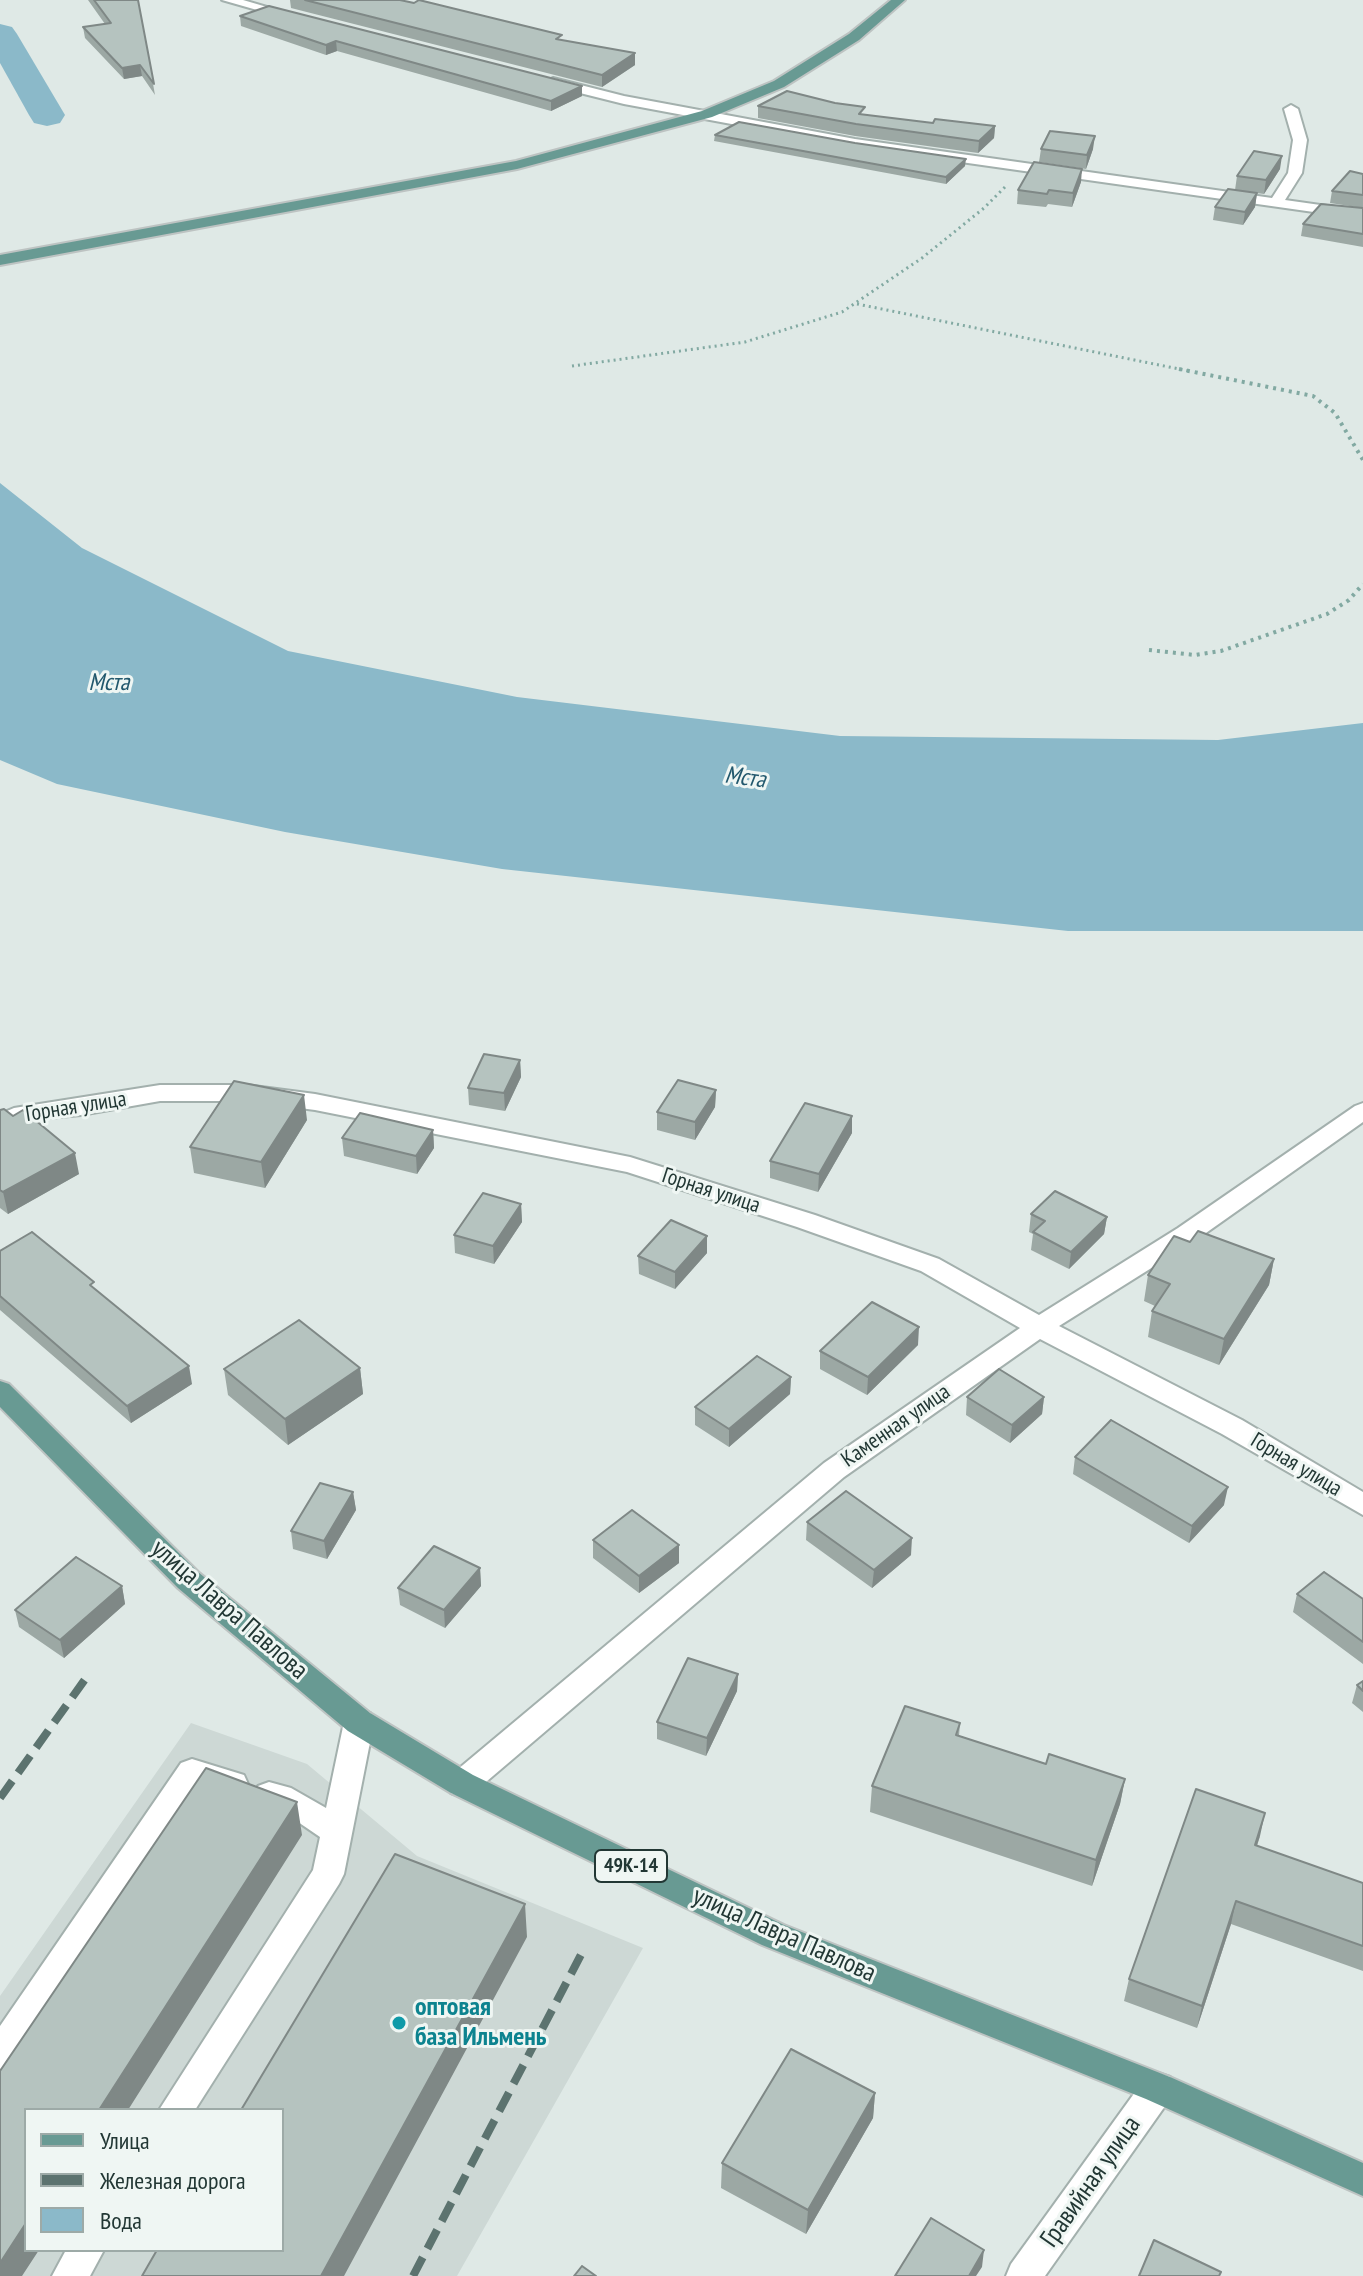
<!DOCTYPE html>
<html>
<head>
<meta charset="utf-8">
<style>
  body { margin:0 }
  #map { position:relative; width:1363px; height:2276px; overflow:hidden; background:#dfe9e6; font-family:"PT Sans Narrow",sans-serif }
  canvas { display:block }
  .legend { position:absolute; left:24px; top:2108px; width:260px; height:144px; box-sizing:border-box; background:#eff6f3; border:2px solid #9daaa7; margin:0; padding:10px 14px; list-style:none; font-size:24px; color:#223734 }
  .legend li { display:flex; align-items:center; gap:16px; height:40px }
  .legend b { width:40px; border:2px solid #9daaa7 }
</style>
</head>
<body>
<div id="map">
<canvas width="1363" height="2276"></canvas>
<ul class="legend">
<li><b style="height:10px;background:#689a93"></b>Улица</li>
<li><b style="height:10px;background:#5c736f"></b>Железная дорога</li>
<li><b style="height:22px;background:#8bb9c9"></b>Вода</li>
</ul>
</div>
<script>
const ctx = document.querySelector('canvas').getContext('2d');
ctx.lineJoin = 'round';
function fillPath(path, color) { ctx.fillStyle = color; ctx.fill(path, 'evenodd'); }
const shape = rows => new Path2D(rows.map(r => 'M' + r).join(''));
function trace(path, color, width, dash) { ctx.strokeStyle = color; ctx.lineWidth = width; ctx.lineCap = dash ? 'butt' : 'round'; ctx.setLineDash(dash || []); ctx.stroke(path); }
function label(font, color, halo, rows, align = 'center') {
  ctx.font = font + ' "PT Sans Narrow",sans-serif'; ctx.lineWidth = 6; ctx.setLineDash([]); ctx.textBaseline = 'middle'; ctx.strokeStyle = halo; ctx.fillStyle = color; for (const [text, x, y, turn = 0] of rows) {
    ctx.save(); ctx.translate(x, y); ctx.rotate((+turn || 0) * Math.PI / 180); ctx.textAlign = isNaN(turn) ? turn : align; if (halo) ctx.strokeText(text, 0, 0); ctx.fillText(text, 0, 0); ctx.restore();
  }
}
fillPath(shape([
  [191,1723,307,1764,417,1856,643,1948,457,2276,0,2276,0,1996],
  [26,2110,282,2110,282,2250,26,2250]
]), '#cdd8d5');
fillPath(shape([
  [0,483,82,548,288,651,517,697,840,736,1218,740,1363,723,1363,931,1068,931,502,869,285,832,57,784,0,760]
]), '#8bb9c9');
fillPath(shape([
  [0,24,12,27,17,34,65,115,60,123,47,126,34,123,29,115,0,63,0,24]
]), '#8bb9c9');
const minor = shape([
  [222,0,243,0,298,16,292,20,222,0],
  [553,78,624,96,855,139,1272,198,1288,173,1293,140,1284,109,1291,105,1298,109,1307,140,1302,173,1285,200,1363,211,1363,219,855,147,624,104,548,85,546,82,553,78],
  [160,1085,246,1085,315,1094,630,1157,815,1215,939,1259,1039,1315,1178,1228,1355,1106,1363,1103,1363,1122,1196,1240,1059,1326,1242,1420,1363,1492,1363,1515,1222,1434,1040,1339,844,1477,473,1793,462,1797,451,1793,447,1784,451,1775,824,1463,1020,1328,921,1271,797,1227,627,1172,315,1110,246,1101,160,1101,81,1115,26,1120,0,1131,0,1114,14,1108,160,1085],
  [359,1710,370,1713,374,1722,344,1874,339,1884,195,2110,159,2110,313,1870,320,1837,282,1811,258,1804,254,1795,258,1786,269,1782,291,1788,326,1808,344,1722,348,1713,359,1710],
  [192,1759,244,1775,248,1784,244,1793,233,1797,199,1787,12,2065,0,2069,0,2026,181,1763,192,1759],
  [1158,2073,1170,2077,1175,2088,1170,2099,1045,2276,1006,2276,1011,2264,1146,2077,1158,2073],
  [66,2250,104,2250,90,2276,52,2276,66,2250]
]);
const major = shape([
  [891,0,905,0,859,40,784,87,712,117,517,169,0,265,0,255,516,161,702,111,774,81,849,34,891,0],
  [0,1381,9,1384,198,1572,370,1713,473,1775,784,1925,1170,2077,1363,2163,1363,2196,1146,2099,762,1945,451,1793,348,1731,178,1588,0,1407,0,1381]
]);
trace(minor, '#a3b0ad', 4);
trace(major, '#bdc3c2', 4);
trace(shape([
  [857,304,1189,371],
  [572,366,745,342,842,312,922,258,984,208,1007,185]
]), '#82a9a2', 3, [2, 4]);
trace(shape([
  [1179,369,1313,396,1335,413,1363,460],
  [1149,650,1195,655,1221,651,1327,614,1349,600,1363,584]
]), '#82a9a2', 4, [3, 5]);
fillPath(minor, '#fff');
fillPath(major, '#689a93');
trace(shape([
  [0,1798,86,1678],
  [413,2276,584,1949]
]), '#5c736f', 8, [21, 10]);
fillPath(shape([
  [88,0,138,0,155,95,142,76,124,79,85,38,83,27,105,24],
  [290,0,400,0,562,40,635,65,602,87,291,8],
  [240,16,582,86,582,96,551,111,337,51,326,55,241,26],
  [758,106,864,115,933,123,995,126,994,138,978,153,855,136,758,118],
  [715,135,965,166,946,184,714,141],
  [1041,149,1093,149,1086,169,1039,162],
  [1280,169,1264,194,1235,190,1237,176],
  [1363,174,1363,208,1330,203,1332,191],
  [1081,182,1072,207,1048,204,1046,207,1017,204,1018,190],
  [1257,193,1255,207,1243,225,1213,220,1215,207],
  [1363,208,1363,247,1301,236,1303,224],
  [520,1060,521,1077,505,1111,469,1105,468,1088],
  [716,1090,715,1107,695,1140,657,1130,657,1112],
  [0,1110,79,1174,8,1214,0,1208],
  [852,1116,852,1133,818,1192,770,1178,770,1161],
  [307,1120,265,1188,194,1173,190,1147],
  [433,1130,434,1148,417,1174,344,1156,342,1138],
  [521,1204,522,1222,494,1264,455,1253,454,1235],
  [1031,1214,1107,1217,1104,1234,1069,1269,1031,1250,1033,1234,1029,1232],
  [707,1236,707,1253,675,1289,639,1274,638,1256],
  [1190,1242,1274,1259,1269,1285,1219,1365,1148,1337,1152,1311,1155,1306,1144,1301,1148,1275],
  [0,1251,95,1289,192,1384,131,1423,0,1310],
  [918,1345,867,1395,820,1369,820,1351],
  [360,1368,363,1394,288,1445,228,1395,224,1369],
  [791,1377,790,1394,729,1447,695,1425,695,1407],
  [967,1397,1044,1397,1042,1414,1010,1443,966,1415],
  [1075,1457,1224,1505,1189,1543,1073,1474],
  [353,1492,356,1510,327,1559,293,1549,291,1531],
  [807,1522,911,1555,872,1588,806,1540],
  [593,1540,679,1545,679,1563,639,1593,593,1558],
  [480,1568,481,1586,445,1628,400,1605,398,1588],
  [122,1586,125,1604,64,1658,19,1627,15,1610],
  [1297,1594,1363,1599,1363,1664,1293,1612],
  [738,1674,737,1691,706,1756,657,1739,657,1722],
  [1363,1681,1363,1712,1352,1703,1357,1685],
  [960,1723,959,1736,1046,1764,1125,1779,1120,1804,1092,1886,870,1812,872,1786],
  [1260,1836,1257,1846,1363,1883,1363,1971,1231,1924,1197,2028,1124,2001,1129,1979],
  [875,2093,873,2118,806,2234,721,2188,722,2163]
]), '#9ca8a4');
fillPath(shape([
  [336,41,337,51,326,55,326,45],
  [635,53,635,65,602,87,602,75],
  [140,65,142,76,124,79,122,68],
  [582,86,582,96,551,111,551,101],
  [995,126,994,138,978,153,979,141],
  [1095,136,1093,149,1086,169,1087,155],
  [1282,156,1280,169,1264,194,1266,180],
  [966,159,965,166,946,184,946,177],
  [1082,169,1081,182,1072,207,1073,193],
  [1257,193,1255,207,1243,225,1245,212],
  [520,1060,521,1077,505,1111,504,1093],
  [716,1090,715,1107,695,1140,695,1122],
  [304,1095,307,1120,265,1188,261,1162],
  [852,1116,852,1133,818,1192,819,1174],
  [433,1130,434,1148,417,1174,416,1156],
  [75,1153,79,1174,8,1214,3,1192],
  [521,1204,522,1222,494,1264,493,1246],
  [1107,1217,1104,1234,1069,1269,1071,1252],
  [707,1236,707,1253,675,1289,675,1272],
  [1274,1259,1269,1285,1219,1365,1224,1339],
  [919,1327,918,1345,867,1395,868,1377],
  [189,1366,192,1384,131,1423,127,1406],
  [360,1368,363,1394,288,1445,285,1419],
  [791,1377,790,1394,729,1447,729,1429],
  [1044,1397,1042,1414,1010,1443,1012,1425],
  [1228,1487,1224,1505,1189,1543,1192,1526],
  [353,1492,356,1510,327,1559,324,1541],
  [912,1538,911,1555,872,1588,874,1570],
  [679,1545,679,1563,639,1593,639,1576],
  [480,1568,481,1586,445,1628,444,1610],
  [122,1586,125,1604,64,1658,60,1640],
  [738,1674,737,1691,706,1756,707,1738],
  [1125,1779,1120,1804,1092,1886,1096,1860],
  [297,1802,302,1835,128,2110,99,2110],
  [1265,1813,1260,1836,1249,1868,1255,1845],
  [1236,1901,1231,1924,1197,2028,1202,2006],
  [525,1904,527,1937,344,2276,321,2276],
  [875,2093,873,2118,806,2234,808,2210],
  [26,2223,26,2250,39,2250,22,2276,0,2276,0,2263],
  [984,2250,982,2267,976,2276,969,2276]
]), '#7f8886');
const building = shape([
  [94,0,138,0,154,84,140,65,122,68,83,27,111,23,94,0],
  [305,0,400,0,414,3,419,0,562,35,556,39,635,53,602,75,305,0],
  [269,6,582,86,551,101,336,41,326,45,240,16,269,6],
  [787,91,835,103,865,107,859,114,933,123,935,119,995,126,979,141,856,124,758,106,787,91],
  [739,122,855,143,966,159,946,177,715,135,739,122],
  [1050,131,1095,136,1087,155,1041,149,1050,131],
  [1254,151,1282,156,1266,180,1237,176,1254,151],
  [1034,162,1082,169,1073,193,1049,190,1047,194,1018,190,1034,162],
  [1350,171,1363,174,1363,195,1332,191,1350,171],
  [1228,189,1257,193,1245,212,1215,207,1228,189],
  [1321,204,1363,208,1363,234,1303,224,1321,204],
  [484,1054,520,1060,504,1093,468,1088,484,1054],
  [678,1080,716,1090,695,1122,657,1112,678,1080],
  [234,1081,304,1095,261,1162,190,1147,234,1081],
  [805,1103,852,1116,819,1174,770,1161,805,1103],
  [4,1109,13,1116,23,1110,75,1153,3,1192,0,1190,0,1110,4,1109],
  [360,1113,433,1130,416,1156,342,1138,360,1113],
  [1055,1191,1107,1217,1071,1252,1033,1232,1045,1221,1031,1214,1055,1191],
  [483,1193,521,1204,493,1246,454,1235,483,1193],
  [671,1220,707,1236,675,1272,638,1256,671,1220],
  [1198,1231,1274,1259,1224,1339,1152,1311,1170,1284,1148,1275,1174,1236,1190,1242,1198,1231],
  [32,1232,94,1282,90,1285,189,1366,127,1406,0,1296,0,1251,32,1232],
  [872,1302,919,1327,868,1377,820,1351,872,1302],
  [299,1320,360,1368,285,1419,224,1369,299,1320],
  [757,1356,791,1377,729,1429,695,1407,757,1356],
  [999,1369,1044,1397,1012,1425,967,1397,999,1369],
  [1111,1420,1228,1487,1192,1526,1075,1457,1111,1420],
  [320,1483,353,1492,324,1541,291,1531,320,1483],
  [846,1491,912,1538,874,1570,807,1522,846,1491],
  [632,1510,679,1545,639,1576,593,1540,632,1510],
  [434,1546,480,1568,444,1610,398,1588,434,1546],
  [76,1557,122,1586,60,1640,15,1610,76,1557],
  [1324,1572,1363,1599,1363,1642,1297,1594,1324,1572],
  [688,1658,738,1674,707,1738,657,1722,688,1658],
  [1363,1681,1363,1691,1357,1685,1363,1681],
  [905,1706,960,1723,956,1735,1046,1764,1049,1754,1125,1779,1096,1860,872,1786,905,1706],
  [206,1768,297,1802,99,2110,26,2110,26,2223,0,2263,0,2071,206,1768],
  [1196,1789,1265,1813,1255,1845,1363,1883,1363,1946,1236,1901,1202,2006,1129,1979,1196,1789],
  [395,1854,525,1904,321,2276,142,2276,157,2250,282,2250,282,2110,241,2110,395,1854],
  [791,2049,875,2093,808,2210,722,2163,791,2049],
  [931,2218,984,2250,969,2276,895,2276,931,2218],
  [1154,2240,1221,2272,1219,2276,1139,2276,1154,2240],
  [582,2266,596,2276,574,2276,582,2266]
]);
fillPath(building, '#b5c3bf');
trace(building, '#7f8886', 2);
for (const [x, y, r, color] of [
  [399,2023,8,"#0f9aa8"]
]) { const dot = new Path2D(); dot.arc(x, y, r, 0, 2 * Math.PI); ctx.fillStyle = color; ctx.fill(dot); trace(dot, '#eff6f3', 3); }
for (const [x, y, w] of [
  [631,1866,72]
]) { const box = new Path2D(); box.roundRect(x - w / 2, y - 16, w, 32, 6); ctx.fillStyle = '#eff6f3'; ctx.fill(box); trace(box, '#223734', 2); }
label('bold 20px', '#223734', null, [
  ["49К-14",631,1866]
]);
label('22px', '#223734', '#eff6f3', [
  ["Горная улица",76,1107,-9],
  ["Горная улица",711,1191,18],
  ["Каменная улица",896,1426,-35],
  ["Горная улица",1296,1465,31]
]);
label('italic 24px', '#22586d', '#eff6f3', [
  ["Мста",109,683],
  ["Мста",745,778,7]
]);
label('26px', '#223734', '#eff6f3', [
  ["улица Лавра Павлова",229,1610,41],
  ["улица Лавра Павлова",784,1935,24],
  ["Гравийная улица",1091,2182,-55]
]);
label('bold 26px', '#0d838f', '#eff6f3', [
  ["оптовая",415,2008],
  ["база Ильмень",415,2038]
], 'left');
</script>
</body>
</html>
